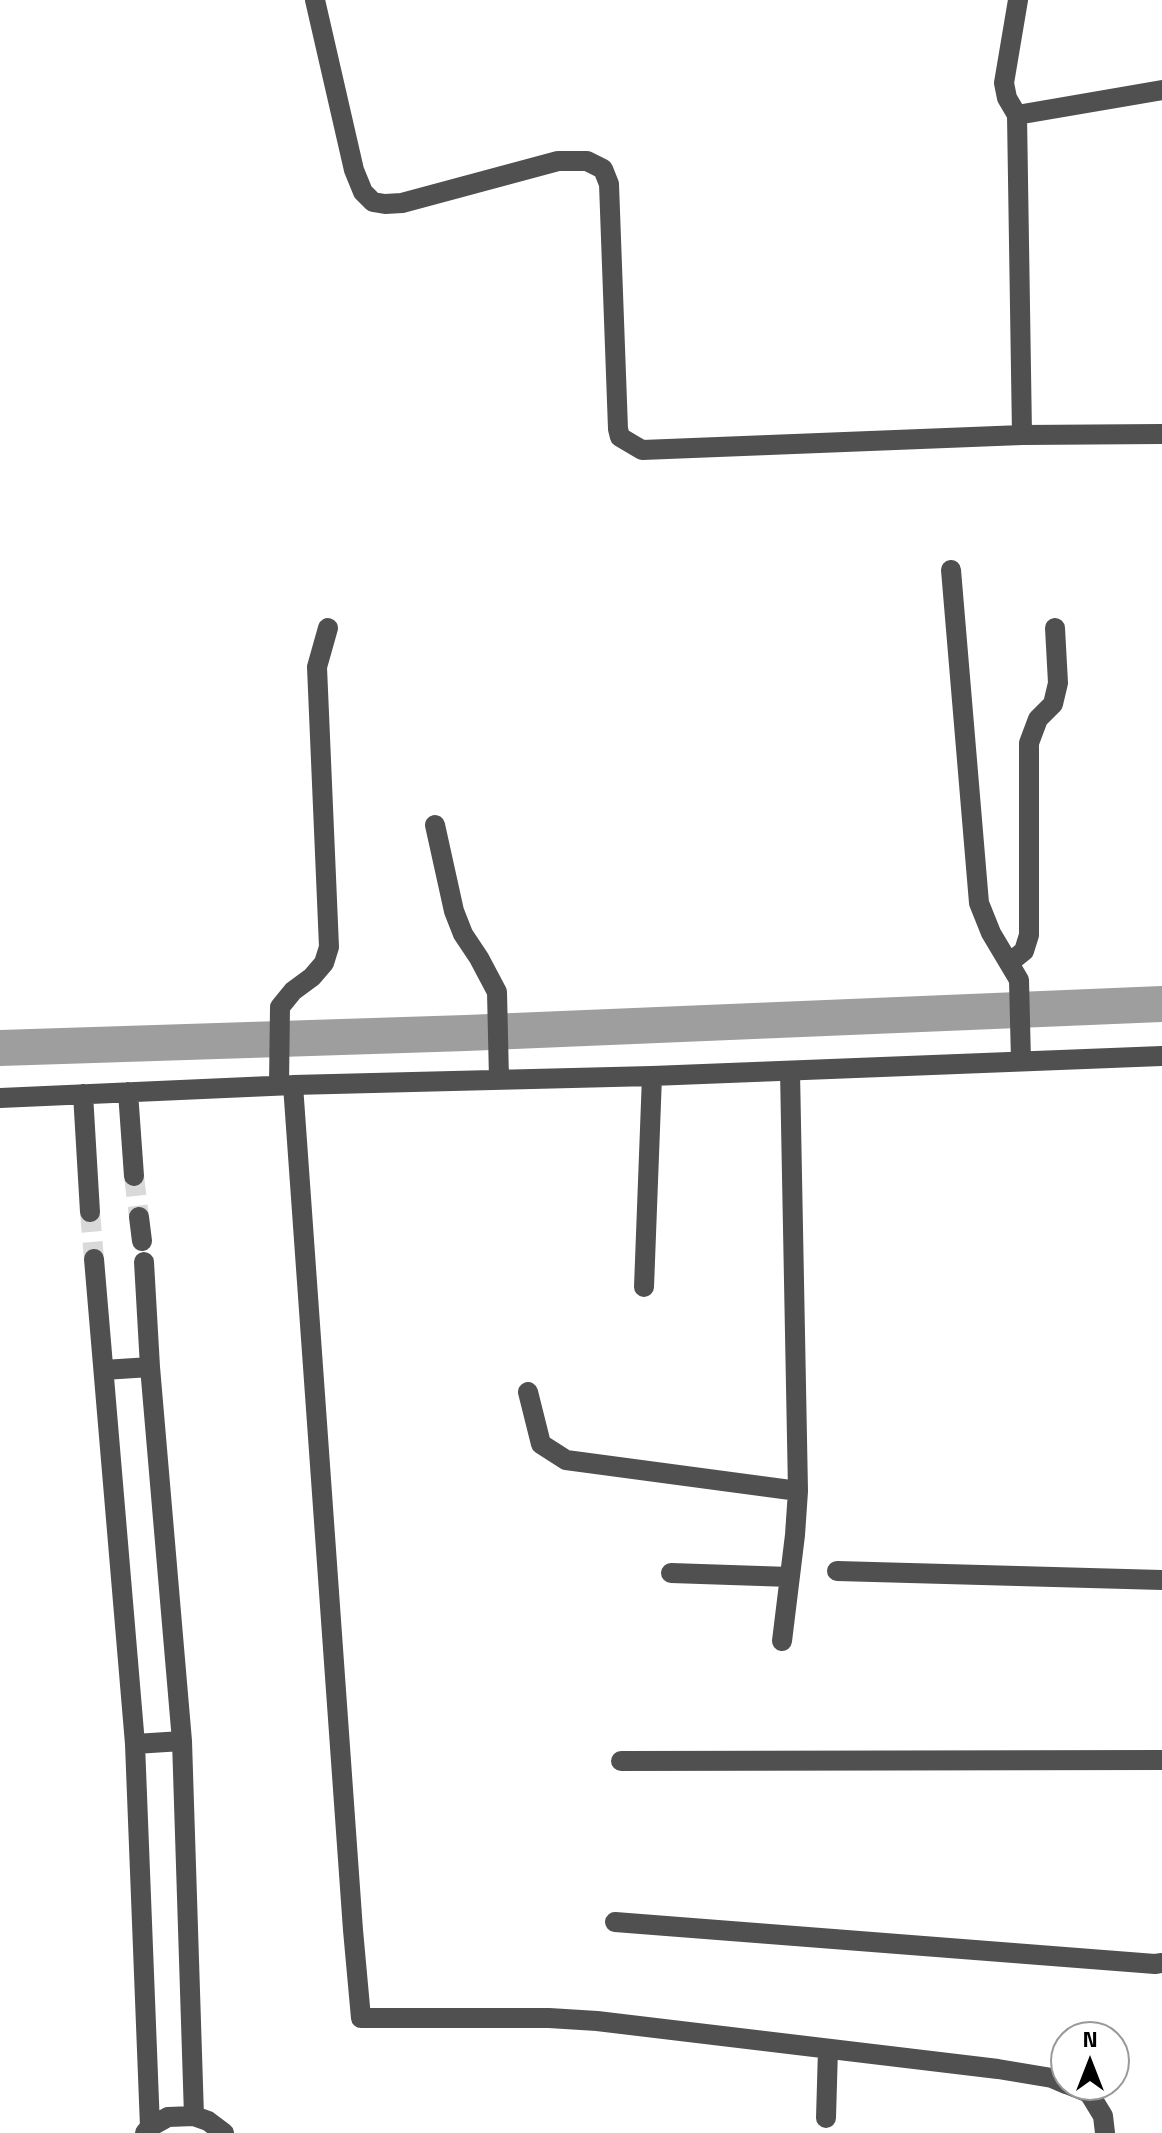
<!DOCTYPE html>
<html>
<head>
<meta charset="utf-8">
<style>
  body { margin:0 }
  #map { position:relative; width:1162px; height:2133px; overflow:hidden; background:#fff; font-family:"Titillium Web",sans-serif }
  canvas { display:block }
  .north { position:absolute; left:1050px; top:2021px; width:80px; height:80px; box-sizing:border-box; background:#fff; border:2px solid #999; border-radius:50%; rotate:0deg; font-size:22px; font-weight:700; line-height:32px; text-align:center; color:#000 }
  .north::after { content:''; display:block; margin:auto; width:28px; height:36px; background:#000; clip-path:polygon(50% 0,100% 100%,50% 72%,0 100%) }
</style>
</head>
<body>
<div id="map">
<canvas width="1162" height="2133"></canvas>
<div class="north">N</div>
</div>
<script>
const ctx = document.querySelector('canvas').getContext('2d');
ctx.lineJoin = 'round';
const shape = rows => new Path2D(rows.map(r => 'M' + r).join(''));
function trace(path, color, width, dash) { ctx.strokeStyle = color; ctx.lineWidth = width; ctx.lineCap = dash ? 'butt' : 'round'; ctx.setLineDash(dash || []); ctx.stroke(path); }
trace(shape([
  [0,1048,466,1033,1162,1004]
]), '#9e9e9e', 36);
trace(shape([
  [134,1176,139,1217],
  [90,1212,94,1259]
]), '#d9d9d9', 20, [20, 10]);
trace(shape([
  [315,0,354,170,363,192,373,202,385,204,402,203,558,161,587,161,603,169,609,184,618,429,620,437,642,450,1022,435,1162,434],
  [1018,0,1004,83,1007,98,1017,115,1162,90],
  [1017,115,1022,435],
  [951,570,979,903,991,933,1019,980,1021,1061],
  [435,825,454,911,463,934,479,958,497,992,499,1079],
  [1009,963,1024,951,1029,935,1029,743,1038,719,1053,704,1058,683,1055,628],
  [279,1085,280,1007,293,991,312,977,324,963,329,947,317,667,328,628],
  [293,1085,353,1930,361,2018,549,2018,597,2021,998,2069,1052,2078,1066,2084],
  [128,1092,134,1176],
  [83,1094,90,1212],
  [0,1098,293,1085,652,1076,1162,1056],
  [139,1217,142,1241],
  [94,1259,135,1744,150,2127],
  [144,1262,150,1367,182,1741,194,2116],
  [644,1287,652,1076],
  [104,1370,150,1367],
  [528,1392,541,1444,566,1460,798,1491],
  [837,1571,1162,1580],
  [671,1573,790,1577],
  [782,1641,795,1535,798,1491,790,1071],
  [135,1744,182,1741],
  [621,1761,1162,1760],
  [615,1922,1155,1964,1162,1963],
  [1069,2085,1089,2093,1103,2116,1105,2133],
  [826,2118,828,2049],
  [145,2133,150,2127,168,2117,194,2116,208,2121,224,2133]
]), '#505050', 20);
</script>
</body>
</html>
